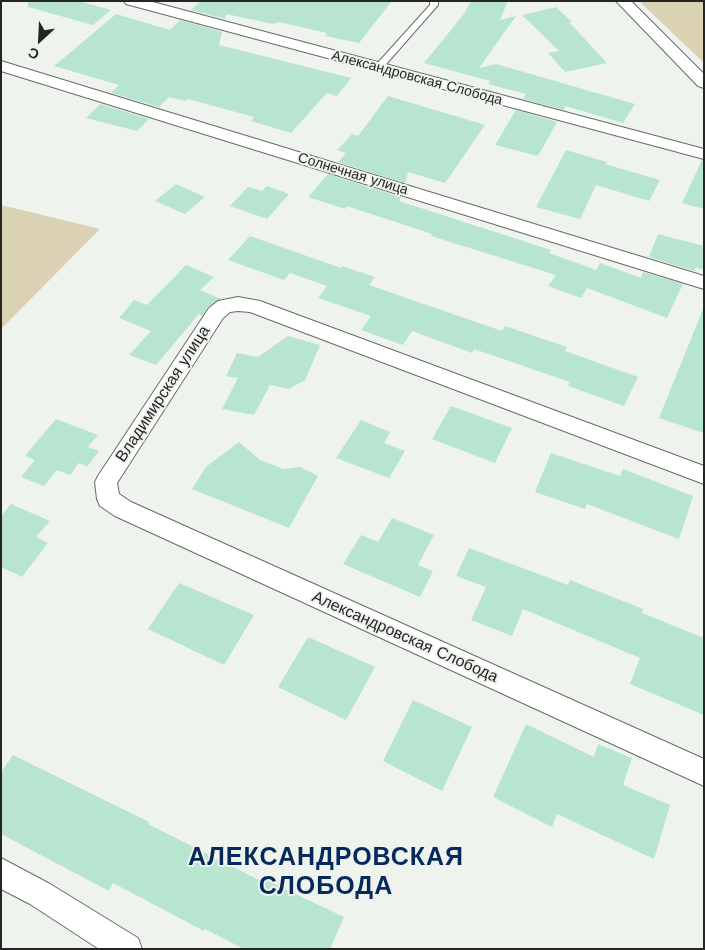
<!DOCTYPE html>
<html>
<head>
<meta charset="utf-8">
<style>
  body { margin:0 }
  #map { position:relative; width:705px; height:950px; overflow:hidden; background:#eff3ee; font-family:"Work Sans",sans-serif }
  canvas { display:block }
  .frame { position:absolute; inset:0; border:2px solid #252624; pointer-events:none }
  .north { position:absolute; left:15px; top:15px; width:50px; height:50px; -webkit-text-stroke:4px #eff3ee; paint-order:stroke; rotate:205deg; font-size:14px; font-weight:700; line-height:20px; text-align:center; color:#252624 }
  .north::after { content:''; display:block; margin:auto; width:18px; height:22px; background:#252624; clip-path:polygon(50% 0,100% 100%,50% 72%,0 100%) }
</style>
</head>
<body>
<div id="map">
<canvas width="705" height="950"></canvas>
<div class="frame"></div>
<div class="north">С</div>
</div>
<script>
const ctx = document.querySelector('canvas').getContext('2d');
ctx.lineJoin = 'round';
function fillPath(path, color) { ctx.fillStyle = color; ctx.fill(path, 'evenodd'); }
const shape = rows => new Path2D(rows.map(r => 'M' + r).join(''));
function trace(path, color, width, dash) { ctx.strokeStyle = color; ctx.lineWidth = width; ctx.lineCap = dash ? 'butt' : 'round'; ctx.setLineDash(dash || []); ctx.stroke(path); }
function label(font, color, halo, rows, align = 'center') {
  ctx.font = font + ' "Work Sans",sans-serif'; ctx.lineWidth = 4; ctx.setLineDash([]); ctx.textBaseline = 'middle'; ctx.strokeStyle = halo; ctx.fillStyle = color; for (const [text, x, y, turn = 0] of rows) {
    ctx.save(); ctx.translate(x, y); ctx.rotate((+turn || 0) * Math.PI / 180); ctx.textAlign = isNaN(turn) ? turn : align; if (halo) ctx.strokeText(text, 0, 0); ctx.fillText(text, 0, 0); ctx.restore();
  }
}
fillPath(shape([
  [639,1,704,1,704,63],
  [1,205,100,229,1,329]
]), '#dbd1b3');
fillPath(shape([
  [28,1,79,1,111,10,93,25,28,7],
  [201,1,392,1,359,43,325,36,327,33,279,22,273,24,226,14,225,19,191,10],
  [471,1,508,1,500,20,516,16,479,68,496,64,635,104,623,123,565,106,564,110,523,99,526,94,488,84,490,81,424,63,464,14],
  [556,7,572,22,569,22,607,63,565,72,548,53,559,51,522,15],
  [116,14,170,30,180,20,222,32,219,45,351,78,337,96,327,93,291,133,251,121,254,117,188,99,186,101,169,97,159,107,111,93,119,85,54,66],
  [388,96,485,125,445,183,408,172,405,183,338,162,346,153,337,150,352,134,358,136],
  [100,104,149,119,137,131,86,118],
  [516,110,557,122,538,156,495,145],
  [566,150,607,162,605,164,660,180,649,201,596,185,580,219,536,207],
  [702,160,704,161,704,209,682,203],
  [328,174,401,197,399,201,551,250,549,253,596,270,600,263,641,278,643,272,683,284,667,318,587,288,581,298,548,286,556,275,431,236,432,234,347,206,345,209,308,197],
  [176,184,205,197,185,214,155,201],
  [267,186,289,194,267,219,230,206,248,187,262,191],
  [658,234,704,246,704,270,696,267,694,271,649,257],
  [250,236,341,268,342,266,375,277,369,285,502,331,505,326,567,347,565,351,638,377,624,406,568,386,570,382,474,349,472,353,412,331,403,345,361,330,371,316,318,298,327,286,290,273,284,280,228,260],
  [186,265,214,277,200,290,221,299,208,307,202,316,199,314,156,365,129,355,151,331,119,318,134,300,147,305],
  [703,309,704,309,704,433,659,418],
  [288,336,320,345,305,380,289,389,270,385,254,415,222,409,238,378,226,376,237,353,258,357],
  [451,406,512,428,495,463,432,439],
  [56,419,98,435,88,447,99,451,87,467,79,463,70,475,57,470,44,486,21,477,35,460,25,456],
  [361,420,390,432,384,443,405,451,389,478,336,458],
  [239,442,260,460,283,469,300,467,318,476,289,528,192,489,206,467],
  [551,453,620,476,623,469,693,496,679,539,587,504,585,509,535,492],
  [11,504,50,521,36,537,48,543,22,577,1,567,1,516],
  [392,518,434,535,418,565,433,571,420,597,343,564,361,535,378,542],
  [469,548,568,585,570,580,643,609,642,613,704,638,704,715,630,684,640,658,523,609,512,636,471,620,486,587,456,576],
  [179,583,254,615,224,665,148,629],
  [308,637,375,667,346,720,278,687],
  [413,700,472,727,442,791,383,761],
  [526,724,594,757,598,744,632,758,623,785,670,805,654,859,557,814,552,827,493,797],
  [13,755,149,822,148,824,263,882,264,879,344,917,330,949,244,949,205,929,204,931,113,883,109,891,1,834,1,772]
]), '#b8e5cf');
const service = shape([
  [430,1,438,1,438,5,381,70,375,70,375,66,430,5,430,1]
]);
const minor = shape([
  [124,1,149,1,704,149,704,159,126,4,124,1],
  [616,1,631,1,704,74,704,88,698,86,616,1],
  [1,61,704,276,704,289,1,71,1,61],
  [238,297,260,301,704,466,704,484,250,312,238,311,230,312,223,318,117,483,119,494,131,502,704,759,704,786,115,516,100,506,97,499,95,482,98,476,209,308,218,301,238,297],
  [1,858,50,884,138,938,142,949,99,949,30,904,1,889,1,858]
]);
trace(service, '#676b66', 2);
trace(minor, '#676b66', 2);
fillPath(service, '#fff');
fillPath(minor, '#fff');
label('14px', '#252624', '#eff3ee', [
  ["Александровская Слобода",417,78,15],
  ["Солнечная улица",353,174,17]
]);
label('16px', '#252624', '#eff3ee', [
  ["Владимирская улица",163,394,-57],
  ["Александровская Слобода",405,637,24]
]);
ctx.letterSpacing = '1px';
label('bold 25px', '#05295c', '#eff3ee', [
  ["АЛЕКСАНДРОВСКАЯ",326,858],
  ["СЛОБОДА",326,887]
]);
ctx.letterSpacing = '0px';
</script>
</body>
</html>
